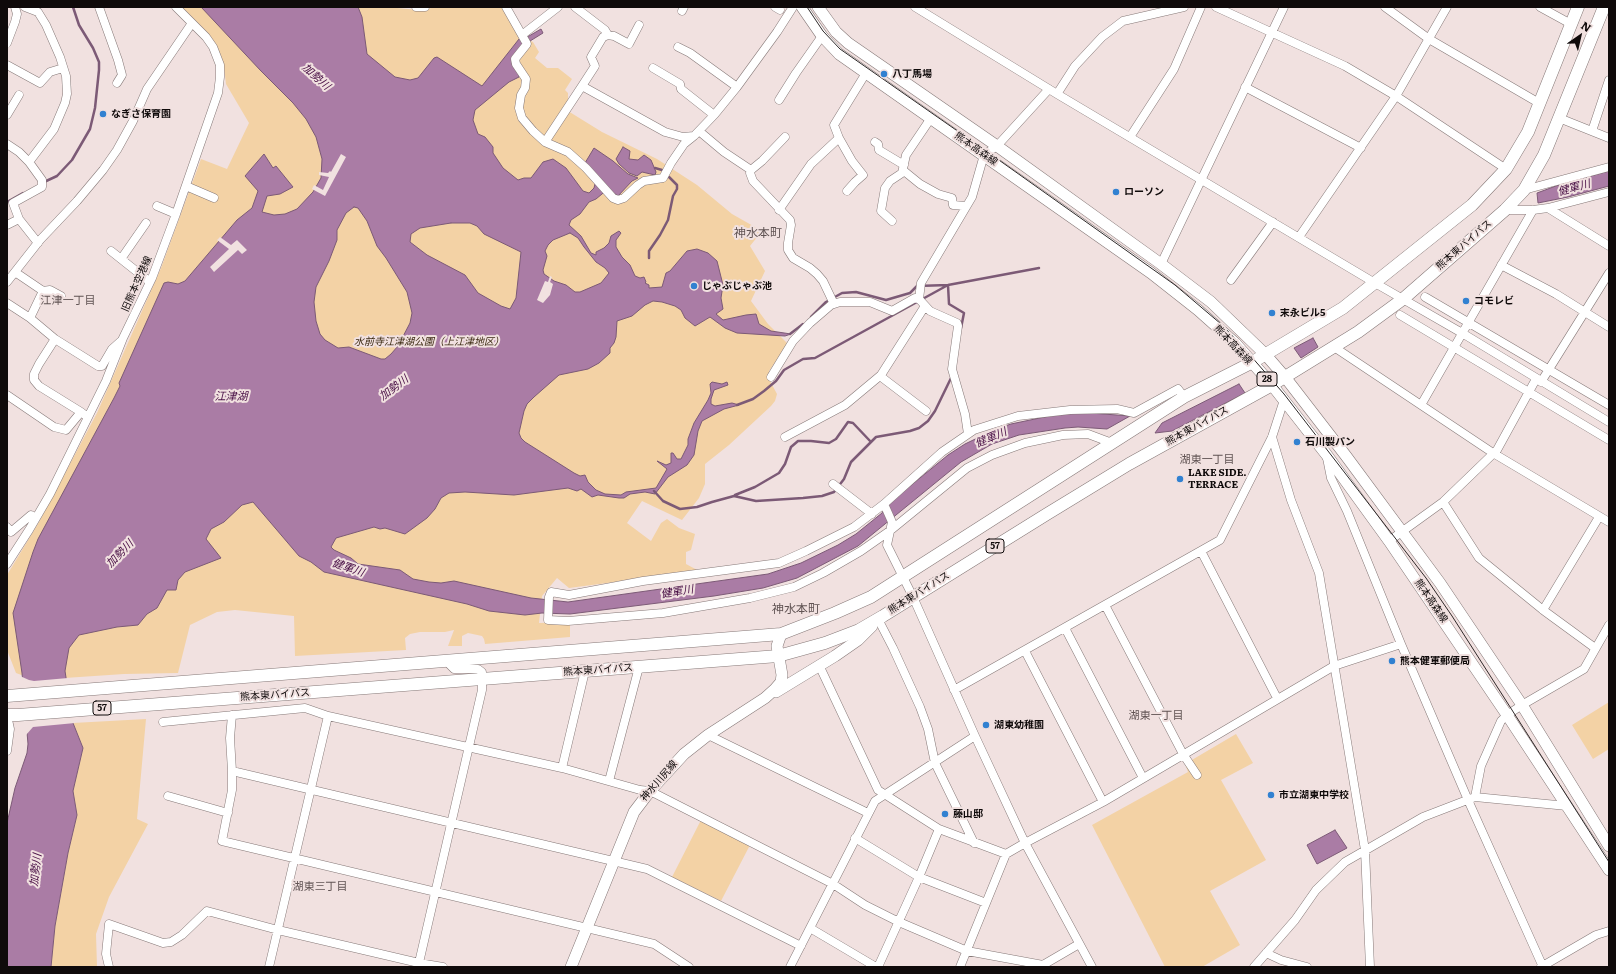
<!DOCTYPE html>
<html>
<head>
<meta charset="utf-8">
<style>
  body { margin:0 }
  #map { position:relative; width:1616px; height:974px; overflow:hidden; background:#f1e1e0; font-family:Literata,serif }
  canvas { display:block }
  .frame { position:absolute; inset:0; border:8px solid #0f0a0a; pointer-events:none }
  .north { position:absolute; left:1560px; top:16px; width:40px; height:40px; -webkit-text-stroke:3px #f1e1e0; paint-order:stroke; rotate:34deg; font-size:11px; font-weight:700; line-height:16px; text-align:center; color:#0f0a0a }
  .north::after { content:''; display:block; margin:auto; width:14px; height:18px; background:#0f0a0a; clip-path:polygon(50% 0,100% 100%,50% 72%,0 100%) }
</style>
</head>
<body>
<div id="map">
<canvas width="1616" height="974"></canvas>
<div class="frame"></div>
<div class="north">N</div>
</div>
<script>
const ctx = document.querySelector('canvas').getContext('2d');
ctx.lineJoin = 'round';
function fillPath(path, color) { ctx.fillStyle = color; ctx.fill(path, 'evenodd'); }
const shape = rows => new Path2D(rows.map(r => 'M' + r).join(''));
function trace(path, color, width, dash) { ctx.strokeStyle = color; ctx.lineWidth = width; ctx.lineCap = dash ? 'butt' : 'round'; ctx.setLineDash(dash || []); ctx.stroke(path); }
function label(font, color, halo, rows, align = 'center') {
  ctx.font = font + ' Literata,"Noto Sans JP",serif'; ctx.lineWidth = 4; ctx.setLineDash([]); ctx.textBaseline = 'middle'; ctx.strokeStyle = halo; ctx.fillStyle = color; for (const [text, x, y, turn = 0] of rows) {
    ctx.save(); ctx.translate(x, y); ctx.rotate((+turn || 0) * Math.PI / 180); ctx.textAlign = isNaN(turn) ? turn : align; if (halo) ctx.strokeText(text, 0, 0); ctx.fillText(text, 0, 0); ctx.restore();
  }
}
fillPath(shape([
  [180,7,386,7,419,10,438,7,503,7,521,36,533,42,539,52,535,58,547,68,558,68,572,79,565,90,568,93,568,111,602,132,657,159,697,185,732,214,762,231,750,246,765,271,751,301,768,324,787,343,786,347,769,371,770,381,777,394,775,401,771,406,729,445,705,464,705,484,699,498,682,520,642,501,627,523,651,541,661,523,667,519,679,528,695,534,691,550,686,552,686,564,699,571,569,588,557,578,542,596,539,623,570,622,570,637,485,644,484,639,482,636,468,633,462,636,462,646,448,646,454,630,445,632,420,632,410,634,405,638,406,650,295,656,294,616,235,610,217,612,190,625,178,673,124,674,35,680,16,673,7,650,7,575,39,522,97,413,161,268,201,159,227,169,249,123,226,84,224,67],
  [1609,702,1609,749,1593,759,1572,725],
  [146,719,137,819,148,824,109,897,96,934,97,967,51,967,55,926,68,853,77,815,73,791,83,748,73,723],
  [1236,734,1253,763,1221,780,1266,860,1210,891,1240,945,1202,967,1165,967,1092,825,1188,772,1185,764],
  [701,820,750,845,721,901,672,877]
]), '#f3d2a5');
const water = shape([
  [201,7,358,7,362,17,367,54,395,77,410,80,418,78,434,58,437,57,482,86,519,39,529,36,541,29,543,33,522,46,512,59,512,64,519,72,519,77,509,82,475,110,473,120,478,134,485,137,493,147,493,153,503,168,518,180,524,178,531,178,543,162,553,159,566,168,583,191,589,193,594,188,595,184,601,181,585,163,594,148,613,161,628,174,638,178,632,181,618,196,608,189,596,199,589,202,580,214,571,220,569,225,581,236,591,253,596,255,596,252,604,248,609,243,611,236,619,231,621,233,616,240,616,247,622,257,630,265,635,276,640,278,644,277,646,282,645,283,649,285,649,288,662,287,666,273,670,271,687,251,697,249,708,253,717,261,723,285,721,298,723,309,716,314,723,320,746,315,756,314,759,324,771,331,791,334,785,336,737,333,725,328,710,317,695,326,685,318,681,310,675,306,662,302,653,301,645,305,632,316,617,321,616,337,614,343,610,348,610,353,599,363,588,369,559,375,534,397,527,404,524,411,519,433,521,438,525,442,574,473,580,476,585,475,588,482,596,490,605,494,621,495,626,492,656,488,667,469,657,461,666,465,671,463,671,453,673,453,677,459,681,459,688,445,688,439,694,423,708,400,711,393,710,384,712,382,722,384,727,382,728,385,714,390,711,399,711,404,715,406,732,403,739,405,724,409,702,421,698,431,694,455,687,465,668,477,655,494,645,492,630,494,624,498,619,498,598,495,592,497,581,489,577,491,568,488,514,495,465,492,449,493,441,498,435,509,427,518,405,534,385,528,380,529,374,527,336,538,331,547,334,550,351,558,358,564,400,570,413,579,429,582,441,583,454,581,531,598,568,602,768,574,801,563,838,545,856,534,882,513,887,505,948,455,965,444,996,429,1011,424,1059,414,1077,412,1130,416,1107,429,1078,427,1065,428,1019,435,992,444,961,462,858,546,797,578,763,588,714,596,570,614,542,613,525,615,489,611,467,604,324,572,311,562,299,556,253,502,242,505,224,522,211,529,206,539,221,558,185,572,178,580,176,590,167,590,157,608,147,614,138,625,117,627,79,635,69,648,65,671,73,723,83,748,73,791,77,815,68,853,55,926,51,967,7,967,7,823,15,788,27,753,28,744,22,673,13,613,33,552,38,539,114,398,120,386,119,383,164,283,168,282,178,284,185,281,237,220,252,208,258,191,245,176,264,154,273,168,276,166,293,187,280,194,267,196,262,212,274,215,285,214,297,209,313,192,321,178,322,159,316,137,306,119,293,103,261,71,201,7],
  [354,207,358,208,367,221,377,246,386,258,407,292,412,313,410,323,398,346,391,354,385,359,381,359,349,347,338,348,325,340,320,334,316,321,314,302,316,287,329,261,337,240,337,230,346,213,354,207],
  [451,223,470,223,477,226,484,234,521,252,516,298,510,309,501,306,478,293,465,275,427,255,410,242,411,234,420,228,451,223],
  [570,233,578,238,584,247,596,262,605,268,609,273,601,283,580,292,575,292,566,285,554,281,544,274,543,270,547,256,545,251,548,245,553,240,570,233],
  [623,147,630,151,629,159,638,160,644,155,651,160,656,172,655,175,642,172,637,176,629,173,619,164,616,159,623,147],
  [1609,171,1609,186,1568,197,1538,203,1537,193,1564,183,1609,171],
  [1313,338,1318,347,1301,358,1294,348,1313,338],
  [1239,384,1245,393,1172,431,1155,433,1162,423,1239,384],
  [1335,830,1347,848,1317,864,1307,845,1335,830]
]);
fillPath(water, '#aa7ca5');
trace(water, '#7c5a76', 1);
fillPath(shape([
  [341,154,346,157,325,196,312,189,314,185,323,190,329,177,319,175,319,172,328,173,330,171,331,172],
  [220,237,231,245,237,240,247,250,242,254,238,250,214,272,210,267,229,249,217,240],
  [550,276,552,277,550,282,553,284,550,295,543,303,537,300,545,281,548,282],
  [20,676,29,680,34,681,68,678,75,723,33,727,26,735]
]), '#f1e1e0');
trace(shape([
  [655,168,662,170],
  [44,182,57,176,72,160,90,129,95,108,99,70,99,62,93,48,79,25,73,7],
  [7,202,23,193],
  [649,258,649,251,660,235,668,220,673,196,677,189,677,185,669,177],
  [948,285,949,304,964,313,961,328],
  [811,317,826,302,842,293,856,292,886,300,910,293,917,286,948,285,1039,268],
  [790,334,803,324],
  [737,405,753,399,764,391,776,381,784,370,803,359,815,358,948,285],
  [654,491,663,501,680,509,697,507,712,502,734,496,756,501,803,498,822,496,834,492,844,479,851,462,876,437,910,431,919,428,928,421,935,411,952,376],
  [735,495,755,487,779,473,785,464,791,447,798,441,811,441,829,443,836,439,848,422,853,423,871,442]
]), '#7c5a76', 2.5);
const minor = shape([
  [25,7,38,12,46,25,60,57,66,76,67,94,65,103,54,129,29,162],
  [99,7,118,60,122,75,117,83],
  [416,7,425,7],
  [506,7,527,44,515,59,516,64,526,79,525,88,521,95,519,108,522,118,533,131,545,142,568,152,586,168,613,198,618,200,624,198,638,185,644,181,663,178,671,163,684,144,694,136],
  [575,7,605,30,608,35],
  [775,7,780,10],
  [915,7,1057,94,1375,283,1462,333,1609,422],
  [1216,7,1345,66,1396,96,1506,169],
  [1385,7,1429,39,1539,103],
  [1540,7,1571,24],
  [682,11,684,7],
  [522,35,558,7],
  [7,43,15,22,17,14,15,7],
  [678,47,690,53,737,87],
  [7,65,40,83,50,72,63,68],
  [653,68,680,84,681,89,714,115],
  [582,86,595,66,591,57,603,37,608,35,614,36,629,44,639,25],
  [1245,87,1361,148],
  [1057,94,1075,66,1102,37,1123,21,1184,7],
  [779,100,796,73,822,36],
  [7,115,19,95],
  [1559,118,1609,138],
  [699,131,724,152,751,170],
  [1592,131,1609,80],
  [785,137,762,161,751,170,750,173,753,181,790,220,791,225,788,243,788,250,793,258,810,268,817,274,823,281,834,304],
  [1130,137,1174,69,1201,7],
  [545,142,582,86,665,132,683,137,694,136,715,114,737,87,777,32,793,7],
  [875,142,878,144,879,150,904,165],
  [7,144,19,152,29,162,42,180,42,187,13,203,19,219,38,243],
  [904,171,920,184,938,194,952,198,953,205,966,206],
  [186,186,214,198],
  [1524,190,1609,167],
  [847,191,855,182,863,175,852,161,839,138,834,125,866,73],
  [157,206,176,214],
  [1548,208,1609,192],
  [779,210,811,164,839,138],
  [1505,210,1533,210,1548,208,1609,246],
  [892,221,881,211,885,188,890,181,902,173,906,155,931,118],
  [7,225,19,219],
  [1299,237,1396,96,1447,7],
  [111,251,150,282],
  [121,259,146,223],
  [1161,264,1284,7],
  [1501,265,1556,294,1609,327],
  [15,272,43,291,30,318],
  [1231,280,1273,222],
  [7,282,40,240,77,201,103,170,117,150,133,121,147,89,192,23],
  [43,291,50,290,61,296],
  [1425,297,1609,405],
  [7,303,30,318,55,339],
  [1400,315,1609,440],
  [1334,347,1493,453,1609,522],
  [880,376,926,411],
  [771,377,793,341,810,323,831,305,840,302,870,302,892,311,915,298,919,299],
  [1541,382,1609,273],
  [7,395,54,427,66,430,81,412,85,415],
  [1421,405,1533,210],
  [81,412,39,386,34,380,34,374,39,364,55,339,98,366,102,366,112,349,121,341],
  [968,434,965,414,952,369,958,326,957,323,930,311,919,299,921,283,972,197,984,155,997,146,1049,89],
  [785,437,845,405,881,375,925,306],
  [1272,437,1291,500,1319,573,1365,850,1370,967],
  [1112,443,1088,434,1063,435,1025,443,992,455,967,468,891,530,861,551,823,573,794,587,750,598,663,613,568,621,548,620,549,597,551,592,569,595,643,581,779,563,806,551,854,527,884,504,942,452,974,430,1018,416,1070,410,1117,409,1134,413,1178,389,1184,397],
  [1327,458,1331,478,1347,511,1401,644,1468,800,1543,967],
  [833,484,872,514],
  [1443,502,1479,558,1543,610,1595,648],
  [884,504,892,522,887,545,913,597,975,736,1025,843,1092,967],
  [7,527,11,532,31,515,36,518],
  [1389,541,1443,502,1497,450,1536,379],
  [1201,551,1277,698],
  [7,564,29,530,50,494,106,381,123,338,152,278,176,214,218,93,220,77,220,65,213,47,206,37,176,7],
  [1105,605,1183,754,1197,775],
  [1543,610,1599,517],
  [878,619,893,648,920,707,928,729,935,763,974,843],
  [1065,628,1143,778],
  [1025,651,1103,802],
  [819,665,878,790,939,829,1006,854],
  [954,690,1220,540,1272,437,1284,400],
  [7,715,10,729,7,751],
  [163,722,305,708,328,716],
  [708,735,868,813],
  [562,768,585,671],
  [232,771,230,738,232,715],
  [609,781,639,667],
  [168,796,228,813],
  [1475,797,1481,766,1501,721,1507,715,1522,705,1584,669,1609,625],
  [855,838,919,877,986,903],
  [810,928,876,967],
  [1266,953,1281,960,1307,967],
  [109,967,106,954,109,924,163,943,171,942,182,935,207,911,278,930,419,963,443,967],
  [269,967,328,716,562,768,640,790,650,791,833,884,865,905,899,922,967,951,1043,965,1079,944],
  [418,967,482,690,482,672,478,669,454,669,446,661],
  [689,967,654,944,222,841,232,790,232,771,647,869,801,946],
  [790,967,875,801,975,736],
  [878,967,919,877,939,829],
  [960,967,1006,854,1025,843,1103,802,1334,666,1401,644],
  [1254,967,1295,920,1316,890,1345,862,1423,817,1475,797,1567,806],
  [1541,967,1596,935,1609,931]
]);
const major = shape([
  [802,7,822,36,839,54,1151,273,1198,310,1235,343,1272,385,1326,454,1389,541,1507,715,1609,870],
  [818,7,836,32,848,43,997,146,1161,264,1211,302,1265,354,1285,377,1346,456,1440,583,1522,705,1609,846],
  [776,692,835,656,858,640,872,626],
  [571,967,634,812,650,791,684,754,708,735,765,698,775,689,781,682,782,675,777,646,781,634]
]);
const highway = shape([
  [7,696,781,634,835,613,871,597,1184,397,1251,363,1343,308,1472,205,1506,169,1528,132,1578,7],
  [7,715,18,715,778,656,825,643,859,630,883,616,1047,514,1129,464,1272,385,1358,332,1403,299,1505,210,1524,190,1544,155,1604,7]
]);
trace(minor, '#867978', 9);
trace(major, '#867978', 12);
trace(highway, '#867978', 13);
trace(minor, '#fff', 8);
trace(major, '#fff', 11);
trace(highway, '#fff', 12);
trace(shape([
  [807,7,823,31,840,49,989,153,1175,285,1221,324,1243,347,1284,394,1426,578,1452,616,1609,862]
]), '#2f2929', 1);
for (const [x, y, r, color] of [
  [884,74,4,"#3181d1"],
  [103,114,4,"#3181d1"],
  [1116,192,4,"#3181d1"],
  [694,286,4,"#3181d1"],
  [1466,301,4,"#3181d1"],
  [1272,313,4,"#3181d1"],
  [1297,442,4,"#3181d1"],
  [1180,479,4,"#3181d1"],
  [1392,661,4,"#3181d1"],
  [986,725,4,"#3181d1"],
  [1271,795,4,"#3181d1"],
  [945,814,4,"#3181d1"]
]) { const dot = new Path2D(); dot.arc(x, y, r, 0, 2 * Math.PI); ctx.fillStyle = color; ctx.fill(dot); trace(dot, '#f1e1e0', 1.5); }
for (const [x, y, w] of [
  [1267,379,20],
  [995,546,18],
  [102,708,18]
]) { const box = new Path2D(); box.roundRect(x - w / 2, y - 7, w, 14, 3); ctx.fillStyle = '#f1e1e0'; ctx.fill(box); trace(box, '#0f0a0a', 1); }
label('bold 9px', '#0f0a0a', null, [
  ["28",1267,379],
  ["57",995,546],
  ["57",102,708]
]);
label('bold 10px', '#0f0a0a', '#f1e1e0', [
  ["八丁馬場",892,74],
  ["なぎさ保育園",111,114],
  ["ローソン",1124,192],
  ["じゃぶじゃぶ池",702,286],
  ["コモレビ",1474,301],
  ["末永ビル5",1280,313],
  ["石川製パン",1305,442],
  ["LAKE SIDE.",1188,473],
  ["TERRACE",1188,485],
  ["熊本健軍郵便局",1400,661],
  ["湖東幼稚園",994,725],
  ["市立湖東中学校",1279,795],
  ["藤山邸",953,814]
], 'left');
label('10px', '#0f0a0a', '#f1e1e0', [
  ["熊本高森線",976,149,35],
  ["熊本東バイパス",1464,245,-41],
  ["旧熊本空港線",137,284,-66],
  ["熊本高森線",1233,345,46],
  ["熊本東バイパス",1197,426,-29],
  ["熊本東バイパス",919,593,-32],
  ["熊本高森線",1431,601,56],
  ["熊本東バイパス",598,670,-4],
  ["熊本東バイパス",275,695,-4],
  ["神水川尻線",659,781,-49]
]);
label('italic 10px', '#3b2a12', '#f1e1e0', [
  ["水前寺江津湖公園（上江津地区）",429,342]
]);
label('italic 11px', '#470d44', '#f1e1e0', [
  ["加勢川",316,77,42],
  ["健軍川",1574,188,-15],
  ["加勢川",394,388,-37],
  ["江津湖",231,397],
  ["健軍川",991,438,-23],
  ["加勢川",120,554,-46],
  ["健軍川",348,568,19],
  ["健軍川",677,592,-9],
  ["加勢川",36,870,-83]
]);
label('11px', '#615454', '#f1e1e0', [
  ["江津一丁目",68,301],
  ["湖東一丁目",1207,460],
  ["湖東一丁目",1156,716],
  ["湖東三丁目",320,887]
]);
label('12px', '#615454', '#f1e1e0', [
  ["神水本町",758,233],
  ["神水本町",796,609]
]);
</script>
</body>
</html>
